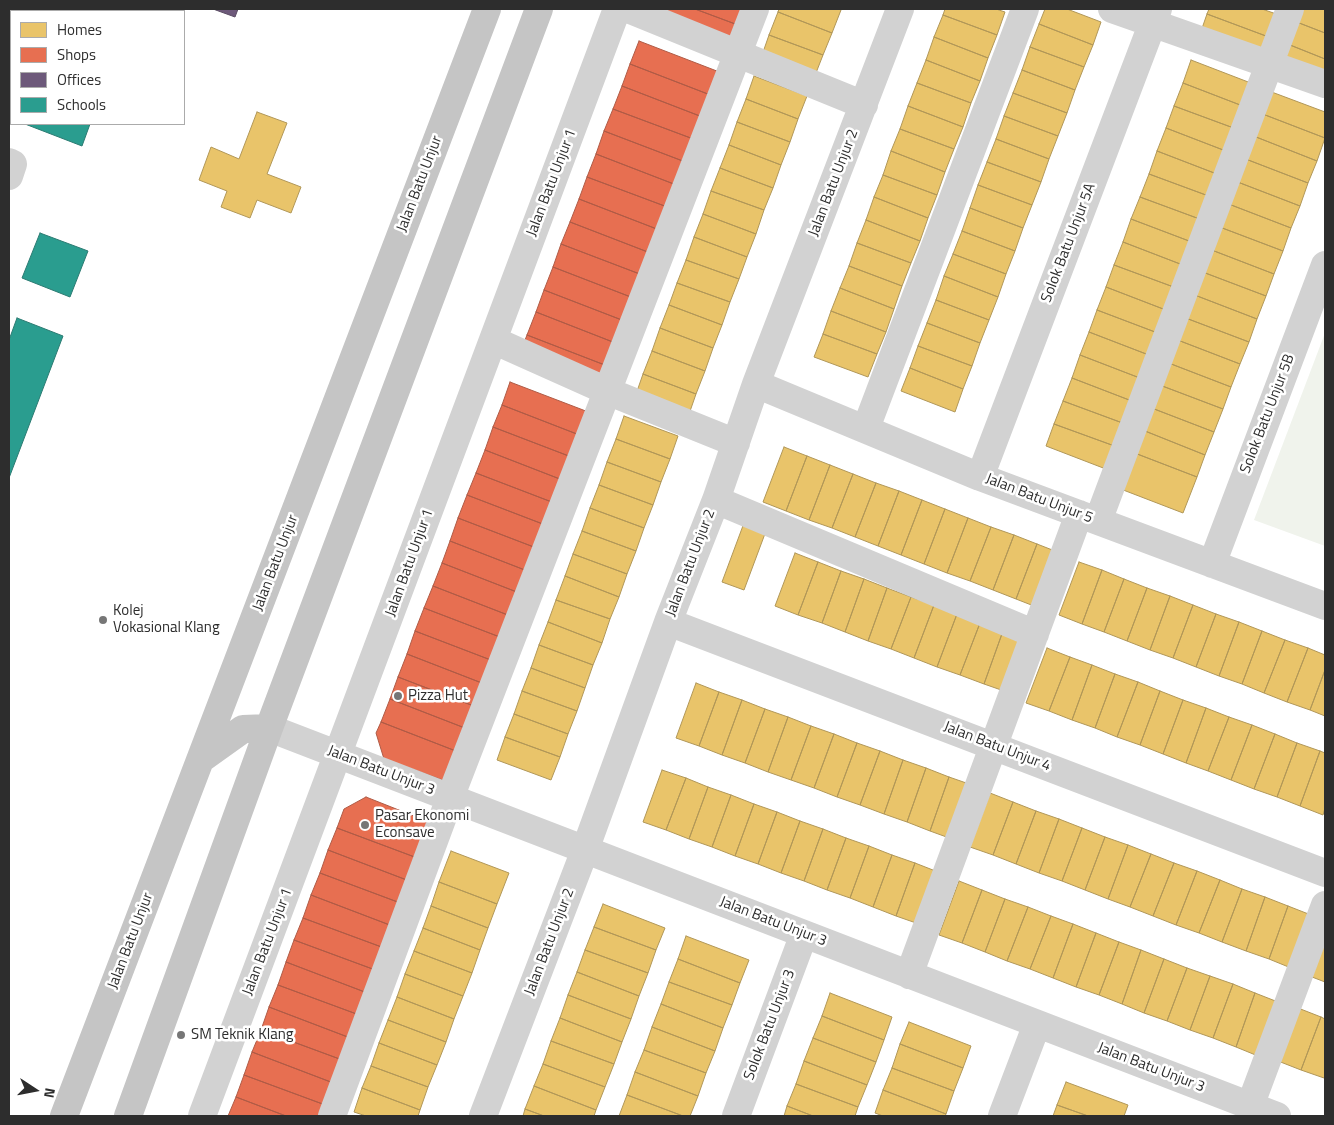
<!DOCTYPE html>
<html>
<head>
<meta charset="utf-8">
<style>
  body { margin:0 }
  #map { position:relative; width:1334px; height:1125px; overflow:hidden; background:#fff; font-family:"Titillium Web",sans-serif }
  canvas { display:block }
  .frame { position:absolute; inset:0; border:10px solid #2d2d2d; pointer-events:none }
  .legend { position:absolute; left:10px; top:10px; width:175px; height:115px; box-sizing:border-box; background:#fff; border:1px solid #ababab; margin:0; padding:6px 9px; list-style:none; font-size:15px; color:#2d2d2d }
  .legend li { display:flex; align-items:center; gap:10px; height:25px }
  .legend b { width:25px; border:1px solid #ababab }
  .north { position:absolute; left:10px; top:1065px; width:50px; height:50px; -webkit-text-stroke:4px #fff; paint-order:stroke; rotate:101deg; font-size:14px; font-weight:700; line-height:20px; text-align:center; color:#2d2d2d }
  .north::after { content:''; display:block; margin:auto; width:18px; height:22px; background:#2d2d2d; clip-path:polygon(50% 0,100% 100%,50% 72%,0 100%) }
</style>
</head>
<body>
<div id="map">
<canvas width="1334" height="1125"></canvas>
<div class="frame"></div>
<ul class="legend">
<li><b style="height:14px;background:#e9c46a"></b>Homes</li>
<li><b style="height:14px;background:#e76f51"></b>Shops</li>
<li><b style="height:14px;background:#6d597a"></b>Offices</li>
<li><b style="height:14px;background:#2a9d8f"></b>Schools</li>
</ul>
<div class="north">N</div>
</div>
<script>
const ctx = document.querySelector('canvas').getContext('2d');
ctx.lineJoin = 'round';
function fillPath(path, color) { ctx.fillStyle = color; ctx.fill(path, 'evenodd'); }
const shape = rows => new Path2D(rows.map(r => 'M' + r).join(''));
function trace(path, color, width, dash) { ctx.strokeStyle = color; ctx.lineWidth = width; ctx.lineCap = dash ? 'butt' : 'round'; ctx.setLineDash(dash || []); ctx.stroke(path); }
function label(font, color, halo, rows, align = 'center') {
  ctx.font = font + ' "Titillium Web",sans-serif'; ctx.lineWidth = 5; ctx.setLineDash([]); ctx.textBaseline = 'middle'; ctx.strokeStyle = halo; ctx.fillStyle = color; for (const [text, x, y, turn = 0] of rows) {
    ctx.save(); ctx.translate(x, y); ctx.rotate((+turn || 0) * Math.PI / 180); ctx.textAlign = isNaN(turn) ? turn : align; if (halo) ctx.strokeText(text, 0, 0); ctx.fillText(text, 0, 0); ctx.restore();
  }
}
fillPath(shape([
  [1325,333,1325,546,1254,520]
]), '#f0f3ec');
const homes = shape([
  [779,9,838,9,841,10,832,33,778,12,779,9],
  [945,9,996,9,1005,12,997,35,943,15,945,9],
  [1045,9,1067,9,1101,22,1093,45,1039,24,1045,9],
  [1209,9,1262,9,1282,16,1274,39,1207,14,1209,9],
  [1298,9,1325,9,1325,33,1294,21,1298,9],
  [778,12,832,33,823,55,769,35,778,12],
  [1207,14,1274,39,1265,62,1199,37,1207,14],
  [943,15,997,35,988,58,934,37,943,15],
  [1294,21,1325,33,1325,59,1285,43,1294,21],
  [1039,24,1093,45,1084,67,1030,47,1039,24],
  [769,35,823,55,814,78,761,58,769,35],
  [934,37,988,58,980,81,926,60,934,37],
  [1285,43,1325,59,1325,85,1277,66,1285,43],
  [1030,47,1084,67,1075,90,1022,70,1030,47],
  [926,60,980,81,971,103,917,83,926,60],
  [1191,60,1256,85,1248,108,1183,83,1191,60],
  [1022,70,1075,90,1067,113,1013,93,1022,70],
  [754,76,807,96,798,119,746,99,754,76],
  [917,83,971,103,963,127,908,106,917,83],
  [1183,83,1248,108,1239,130,1174,106,1183,83],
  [1269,91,1325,112,1325,138,1260,113,1269,91],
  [1013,93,1067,113,1058,136,1004,116,1013,93],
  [746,99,798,119,790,142,737,122,746,99],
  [908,106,963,127,954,149,900,129,908,106],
  [1174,106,1239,130,1231,153,1166,128,1174,106],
  [257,112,287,123,267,174,301,187,291,213,257,200,250,218,221,207,227,191,199,180,211,147,239,159,257,112],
  [1260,113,1325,138,1317,161,1251,135,1260,113],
  [1004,116,1058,136,1049,159,996,139,1004,116],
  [737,122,790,142,781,165,729,145,737,122],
  [1166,128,1231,153,1222,176,1157,151,1166,128],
  [900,129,954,149,945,172,891,151,900,129],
  [1251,135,1317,161,1308,183,1243,158,1251,135],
  [996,139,1049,159,1041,182,987,162,996,139],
  [729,145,781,165,773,188,720,168,729,145],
  [891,151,945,172,937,195,883,175,891,151],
  [1157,151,1222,176,1214,198,1149,174,1157,151],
  [1243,158,1308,183,1300,206,1235,181,1243,158],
  [987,162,1041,182,1032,205,978,185,987,162],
  [720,168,773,188,764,210,711,191,720,168],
  [1149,174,1214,198,1205,221,1140,197,1149,174],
  [883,175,937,195,928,218,874,197,883,175],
  [1235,181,1300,206,1291,228,1226,203,1235,181],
  [978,185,1032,205,1023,228,970,208,978,185],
  [711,191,764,210,756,234,703,214,711,191],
  [874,197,928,218,920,241,866,220,874,197],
  [1140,197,1205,221,1197,244,1131,219,1140,197],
  [1226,203,1291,228,1283,251,1217,226,1226,203],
  [970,208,1023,228,1015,251,962,231,970,208],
  [703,214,756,234,747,257,694,237,703,214],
  [1131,219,1197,244,1188,267,1123,242,1131,219],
  [866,220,920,241,911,263,857,243,866,220],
  [1217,226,1283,251,1274,274,1209,249,1217,226],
  [962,231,1015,251,1006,274,953,254,962,231],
  [694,237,747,257,739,279,686,260,694,237],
  [1123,242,1188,267,1179,289,1114,265,1123,242],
  [857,243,911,263,902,286,849,266,857,243],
  [1209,249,1274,274,1266,296,1200,271,1209,249],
  [953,254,1006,274,998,297,944,276,953,254],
  [686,260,739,279,730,302,677,283,686,260],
  [1114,265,1179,289,1171,312,1106,287,1114,265],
  [849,266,902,286,894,309,840,288,849,266],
  [1200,271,1266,296,1257,319,1192,294,1200,271],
  [944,276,998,297,989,320,936,300,944,276],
  [677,283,730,302,722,325,669,305,677,283],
  [1106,287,1171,312,1163,335,1097,310,1106,287],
  [840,288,894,309,886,332,831,311,840,288],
  [1192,294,1257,319,1249,342,1183,317,1192,294],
  [936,300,989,320,980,343,927,323,936,300],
  [669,305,722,325,713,348,660,328,669,305],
  [1097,310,1163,335,1154,357,1089,332,1097,310],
  [831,311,886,332,877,354,823,334,831,311],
  [1183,317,1249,342,1240,364,1175,339,1183,317],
  [927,323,980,343,972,366,918,346,927,323],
  [660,328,713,348,705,371,652,351,660,328],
  [1089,332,1154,357,1145,380,1080,355,1089,332],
  [823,334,877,354,868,377,814,357,823,334],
  [1175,339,1240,364,1231,387,1166,362,1175,339],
  [918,346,972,366,963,389,910,368,918,346],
  [652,351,705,371,696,394,643,374,652,351],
  [1080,355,1145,380,1137,403,1072,378,1080,355],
  [1166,362,1231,387,1223,409,1157,384,1166,362],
  [910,368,963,389,955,412,901,391,910,368],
  [643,374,696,394,688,417,635,397,643,374],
  [1072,378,1137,403,1128,425,1063,401,1072,378],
  [1157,384,1223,409,1214,432,1149,407,1157,384],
  [1063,401,1128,425,1120,448,1054,424,1063,401],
  [1149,407,1214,432,1205,455,1140,429,1149,407],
  [624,416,678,436,670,459,616,439,624,416],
  [1054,424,1120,448,1111,471,1046,446,1054,424],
  [1140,429,1205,455,1197,477,1132,452,1140,429],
  [616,439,670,459,661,482,607,462,616,439],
  [784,447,807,456,786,511,763,502,784,447],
  [1132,452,1197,477,1183,513,1118,488,1132,452],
  [807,456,830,465,809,520,786,511,807,456],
  [607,462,661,482,653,505,599,485,607,462],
  [830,465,853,474,832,528,809,520,830,465],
  [853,474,876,483,855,537,832,528,853,474],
  [876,483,899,491,878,546,855,537,876,483],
  [599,485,653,505,644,528,590,508,599,485],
  [899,491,922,500,901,555,878,546,899,491],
  [922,500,945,509,924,564,901,555,922,500],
  [590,508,644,528,636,551,582,531,590,508],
  [945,509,968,518,947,573,924,564,945,509],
  [968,518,991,527,970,581,947,573,968,518],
  [744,523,766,531,744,590,722,582,744,523],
  [991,527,1014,535,993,590,970,581,991,527],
  [582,531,636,551,627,574,573,554,582,531],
  [1014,535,1037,544,1016,599,993,590,1014,535],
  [1037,544,1060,553,1039,608,1016,599,1037,544],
  [795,553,818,562,798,615,775,606,795,553],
  [573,554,627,574,619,597,565,576,573,554],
  [818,562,841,571,822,623,798,615,818,562],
  [1079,562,1102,570,1082,624,1059,615,1079,562],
  [1102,570,1124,579,1104,632,1082,624,1102,570],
  [841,571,864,579,845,632,822,623,841,571],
  [565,576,619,597,610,619,556,600,565,576],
  [864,579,887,588,868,641,845,632,864,579],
  [1124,579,1147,588,1127,641,1104,632,1124,579],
  [887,588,911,597,891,649,868,641,887,588],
  [1147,588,1170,596,1150,650,1127,641,1147,588],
  [1170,596,1193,605,1173,658,1150,650,1170,596],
  [911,597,934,605,914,658,891,649,911,597],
  [556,600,610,619,602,643,548,622,556,600],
  [934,605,957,614,937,667,914,658,934,605],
  [1193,605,1216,614,1196,667,1173,658,1193,605],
  [957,614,980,623,960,675,937,667,957,614],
  [1216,614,1239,622,1219,676,1196,667,1216,614],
  [548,622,602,643,593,665,539,645,548,622],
  [1239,622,1262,631,1242,684,1219,676,1239,622],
  [980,623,1003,631,984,684,960,675,980,623],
  [1003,631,1026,640,1007,692,984,684,1003,631],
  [1262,631,1285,640,1264,693,1242,684,1262,631],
  [1285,640,1308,648,1287,702,1264,693,1285,640],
  [539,645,593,665,585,688,531,668,539,645],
  [1047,648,1070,657,1049,711,1026,703,1047,648],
  [1308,648,1325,655,1325,670,1310,710,1287,702,1308,648],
  [1070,657,1092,665,1072,720,1049,711,1070,657],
  [1092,665,1115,674,1095,728,1072,720,1092,665],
  [531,668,585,688,577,711,522,691,531,668],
  [1325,670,1325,716,1310,710,1325,670],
  [1115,674,1138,682,1117,737,1095,728,1115,674],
  [1138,682,1160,691,1140,745,1117,737,1138,682],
  [696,683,719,692,699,746,676,738,696,683],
  [522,691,577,711,568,734,514,714,522,691],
  [1160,691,1183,700,1163,754,1140,745,1160,691],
  [719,692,742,700,722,755,699,746,719,692],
  [742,700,765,709,745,763,722,755,742,700],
  [1183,700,1206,708,1186,763,1163,754,1183,700],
  [1206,708,1229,717,1208,771,1186,763,1206,708],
  [765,709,788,717,768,772,745,763,765,709],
  [514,714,568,734,560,757,505,737,514,714],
  [788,717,811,726,791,780,768,772,788,717],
  [1229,717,1252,725,1231,780,1208,771,1229,717],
  [1252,725,1275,734,1254,789,1231,780,1252,725],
  [811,726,834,734,814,788,791,780,811,726],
  [834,734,857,743,837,797,814,788,834,734],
  [1275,734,1297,743,1277,797,1254,789,1275,734],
  [505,737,560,757,551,780,497,760,505,737],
  [857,743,880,751,860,805,837,797,857,743],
  [1297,743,1320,751,1300,806,1277,797,1297,743],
  [880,751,903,760,884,814,860,805,880,751],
  [1320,751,1325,753,1325,808,1323,815,1300,806,1320,751],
  [903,760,926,768,907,822,884,814,903,760],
  [926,768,949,777,930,831,907,822,926,768],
  [662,770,686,778,666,830,643,822,662,770],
  [949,777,972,785,952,839,930,831,949,777],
  [686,778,708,787,689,839,666,830,686,778],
  [708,787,731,795,712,847,689,839,708,787],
  [990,793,1013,802,993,855,970,847,990,793],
  [731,795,754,804,735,856,712,847,731,795],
  [1013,802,1036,811,1016,864,993,855,1013,802],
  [754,804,777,812,758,864,735,856,754,804],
  [1036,811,1059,819,1039,873,1016,864,1036,811],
  [777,812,800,821,781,873,758,864,777,812],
  [1059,819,1082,828,1062,881,1039,873,1059,819],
  [800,821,823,829,804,881,781,873,800,821],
  [1082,828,1105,837,1085,890,1062,881,1082,828],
  [823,829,846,838,827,890,804,881,823,829],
  [1105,837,1128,845,1108,899,1085,890,1105,837],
  [846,838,869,846,850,898,827,890,846,838],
  [1128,845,1151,854,1130,907,1108,899,1128,845],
  [869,846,892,855,873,907,850,898,869,846],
  [451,851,509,873,497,904,439,882,451,851],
  [1151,854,1174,863,1153,916,1130,907,1151,854],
  [892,855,915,863,896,916,873,907,892,855],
  [915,863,938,872,919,924,896,916,915,863],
  [1174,863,1197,871,1176,925,1153,916,1174,863],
  [1197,871,1220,880,1199,933,1176,925,1197,871],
  [1220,880,1242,889,1222,942,1199,933,1220,880],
  [959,881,982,890,962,943,939,935,959,881],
  [439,882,497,904,488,928,431,906,439,882],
  [1242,889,1265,897,1246,951,1222,942,1242,889],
  [982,890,1005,899,985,952,962,943,982,890],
  [1265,897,1288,906,1269,959,1246,951,1265,897],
  [1005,899,1028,907,1007,961,985,952,1005,899],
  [603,904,665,928,656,950,594,927,603,904],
  [431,906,488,928,480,950,423,928,431,906],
  [1288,906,1311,915,1291,968,1269,959,1288,906],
  [1028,907,1051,916,1030,969,1007,961,1028,907],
  [1051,916,1073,924,1053,978,1030,969,1051,916],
  [1073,924,1096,933,1076,987,1053,978,1073,924],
  [594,927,656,950,648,973,585,950,594,927],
  [423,928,480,950,472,973,414,951,423,928],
  [1096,933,1119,942,1099,995,1076,987,1096,933],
  [686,936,749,960,740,983,678,959,686,936],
  [1325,941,1325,982,1312,977,1325,941],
  [1119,942,1141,950,1122,1004,1099,995,1119,942],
  [585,950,648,973,639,996,577,972,585,950],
  [1141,950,1164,959,1144,1013,1122,1004,1141,950],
  [414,951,472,973,463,996,405,974,414,951],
  [678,959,740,983,732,1005,669,982,678,959],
  [1164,959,1187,968,1167,1021,1144,1013,1164,959],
  [1187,968,1210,976,1190,1030,1167,1021,1187,968],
  [577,972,639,996,631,1019,568,995,577,972],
  [405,974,463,996,454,1019,397,997,405,974],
  [1210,976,1233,984,1213,1038,1190,1030,1210,976],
  [669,982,732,1005,723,1028,661,1004,669,982],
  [1233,984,1255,993,1236,1047,1213,1038,1233,984],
  [830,993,892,1017,884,1040,822,1016,830,993],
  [1255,993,1278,1002,1258,1056,1236,1047,1255,993],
  [568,995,631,1019,622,1042,560,1018,568,995],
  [397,997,454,1019,446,1042,388,1020,397,997],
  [661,1004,723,1028,715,1051,652,1027,661,1004],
  [1298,1008,1321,1017,1301,1070,1278,1061,1298,1008],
  [822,1016,884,1040,876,1062,813,1038,822,1016],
  [1321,1017,1325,1019,1325,1075,1324,1078,1301,1070,1321,1017],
  [560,1018,622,1042,614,1064,551,1041,560,1018],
  [388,1020,446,1042,437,1065,379,1043,388,1020],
  [909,1022,971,1046,963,1068,900,1044,909,1022],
  [652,1027,715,1051,706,1073,644,1050,652,1027],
  [813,1038,876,1062,867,1085,804,1061,813,1038],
  [551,1041,614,1064,605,1087,543,1064,551,1041],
  [379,1043,437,1065,428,1087,371,1066,379,1043],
  [900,1044,963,1068,954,1091,892,1068,900,1044],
  [644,1050,706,1073,698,1096,635,1072,644,1050],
  [804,1061,867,1085,858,1107,796,1084,804,1061],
  [543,1064,605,1087,596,1110,534,1086,543,1064],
  [371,1066,428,1087,420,1110,362,1088,371,1066],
  [892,1068,954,1091,946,1114,883,1090,892,1068],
  [635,1072,698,1096,690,1116,683,1116,627,1095,635,1072],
  [1066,1082,1128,1105,1124,1116,1088,1116,1057,1105,1066,1082],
  [796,1084,858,1107,855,1116,813,1116,787,1106,796,1084],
  [534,1086,596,1110,594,1116,544,1116,525,1109,534,1086],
  [362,1088,420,1110,418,1116,366,1116,354,1112,362,1088],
  [883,1090,946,1114,945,1116,883,1116,875,1113,883,1090],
  [627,1095,683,1116,619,1116,627,1095],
  [1057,1105,1088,1116,1053,1116,1057,1105],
  [787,1106,813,1116,784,1116,787,1106],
  [525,1109,544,1116,523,1116,525,1109]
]);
fillPath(homes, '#e9c46a');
trace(homes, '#b19758', 1);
const shops = shape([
  [651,9,695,9,738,25,730,48,651,9],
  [695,9,744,9,738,25,695,9],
  [639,41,722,73,713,96,630,64,639,41],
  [630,64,713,96,705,118,622,86,630,64],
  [622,86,705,118,696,140,613,109,622,86],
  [613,109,696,140,688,163,604,131,613,109],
  [604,131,688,163,679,186,596,154,604,131],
  [596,154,679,186,670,208,587,177,596,154],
  [587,177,670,208,662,231,579,199,587,177],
  [579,199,662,231,653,254,570,222,579,199],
  [570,222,653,254,645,276,561,244,570,222],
  [561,244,645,276,636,299,553,267,561,244],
  [553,267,636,299,627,322,544,290,553,267],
  [544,290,627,322,618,344,536,312,544,290],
  [536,312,618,344,610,367,527,335,536,312],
  [527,335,610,367,602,390,518,358,527,335],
  [510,382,591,413,582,436,502,405,510,382],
  [502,405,582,436,574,458,493,427,502,405],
  [493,427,574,458,565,481,485,450,493,427],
  [485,450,565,481,557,504,476,473,485,450],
  [476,473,557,504,548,526,467,495,476,473],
  [467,495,548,526,539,549,458,518,467,495],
  [458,518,539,549,530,572,450,541,458,518],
  [450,541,530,572,522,594,442,563,450,541],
  [442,563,522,594,513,617,433,586,442,563],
  [433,586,513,617,505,639,424,608,433,586],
  [424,608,505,639,496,662,415,631,424,608],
  [415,631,496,662,487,685,407,654,415,631],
  [407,654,487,685,479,708,398,677,407,654],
  [398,677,479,708,470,730,390,699,398,677],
  [390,699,470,730,461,753,381,722,390,699],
  [381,722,461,753,451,783,384,759,376,733,381,722],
  [366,797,434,824,420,859,337,828,344,809,366,797],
  [337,828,420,859,412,882,328,850,337,828],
  [328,850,412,882,403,904,320,873,328,850],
  [320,873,403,904,395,927,311,895,320,873],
  [311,895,395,927,387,949,303,918,311,895],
  [303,918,387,949,378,971,294,940,303,918],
  [294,940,378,971,370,994,286,962,294,940],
  [286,962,370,994,362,1016,278,985,286,962],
  [278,985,362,1016,353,1039,269,1007,278,985],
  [269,1007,353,1039,345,1061,261,1030,269,1007],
  [261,1030,345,1061,336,1084,252,1052,261,1030],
  [252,1052,336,1084,328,1106,244,1075,252,1052],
  [244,1075,328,1106,324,1116,286,1116,236,1097,244,1075],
  [236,1097,286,1116,228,1116,236,1097]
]);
fillPath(shops, '#e76f51');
trace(shops, '#af5b46', 1);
const offices = shape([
  [213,9,238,9,235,17,213,9]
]);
fillPath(offices, '#6d597a');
trace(offices, '#5a4c63', 1);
const schools = shape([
  [9,24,11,25,11,118,9,117,9,24],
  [25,124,90,124,82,146,25,124],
  [40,233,88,251,70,297,22,278,40,233],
  [17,318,63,336,9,478,9,340,17,318]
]);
fillPath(schools, '#2a9d8f');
trace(schools, '#2b7b72', 1);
trace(shape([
  [628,9,864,105],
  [1112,9,1325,84],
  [9,162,13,164,9,176],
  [493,340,607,391,736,443],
  [756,384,980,477,1325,606],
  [866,428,1025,9],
  [980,477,1158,9],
  [716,500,1035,634],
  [1098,521,1290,9],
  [1212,564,1325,265],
  [668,622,1325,873],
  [269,728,1277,1116],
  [909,975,1079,514],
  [1250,1106,1325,905],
  [202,1116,617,9],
  [332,1116,450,798,755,9],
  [483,1116,585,850,668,622,716,500,756,384,900,9],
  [736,1116,804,934],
  [1002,1116,1037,1024]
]), '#d2d2d2', 28);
trace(shape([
  [201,759,243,729,269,728],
  [64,1116,487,9],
  [128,1116,269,728,539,9]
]), '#c5c5c5', 28);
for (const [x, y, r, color] of [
  [103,620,5,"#767676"],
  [398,696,5,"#767676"],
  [365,825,5,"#767676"],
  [181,1035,5,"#767676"]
]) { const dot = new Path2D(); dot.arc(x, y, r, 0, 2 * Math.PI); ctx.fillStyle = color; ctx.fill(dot); trace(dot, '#fff', 2); }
label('15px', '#2d2d2d', '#fff', [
  ["Jalan Batu Unjur 1",552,183,-69],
  ["Jalan Batu Unjur 2",834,183,-69],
  ["Jalan Batu Unjur",420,184,-69],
  ["Solok Batu Unjur 5A",1069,243,-69],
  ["Solok Batu Unjur 5B",1268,414,-69],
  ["Jalan Batu Unjur 5",1039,499,21],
  ["Jalan Batu Unjur",276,563,-69],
  ["Jalan Batu Unjur 1",410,563,-70],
  ["Jalan Batu Unjur 2",691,563,-69],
  ["Jalan Batu Unjur 4",997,747,21],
  ["Jalan Batu Unjur 3",381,771,21],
  ["Jalan Batu Unjur 3",773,922,21],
  ["Jalan Batu Unjur",131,941,-69],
  ["Jalan Batu Unjur 1",268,942,-69],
  ["Jalan Batu Unjur 2",550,942,-69],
  ["Solok Batu Unjur 3",770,1025,-69],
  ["Jalan Batu Unjur 3",1151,1068,21]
]);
label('15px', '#2d2d2d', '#fff', [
  ["Kolej",113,611],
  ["Vokasional Klang",113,628],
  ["Pizza Hut",408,696],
  ["Pasar Ekonomi",375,816],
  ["Econsave",375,833],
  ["SM Teknik Klang",191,1035]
], 'left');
</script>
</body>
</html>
